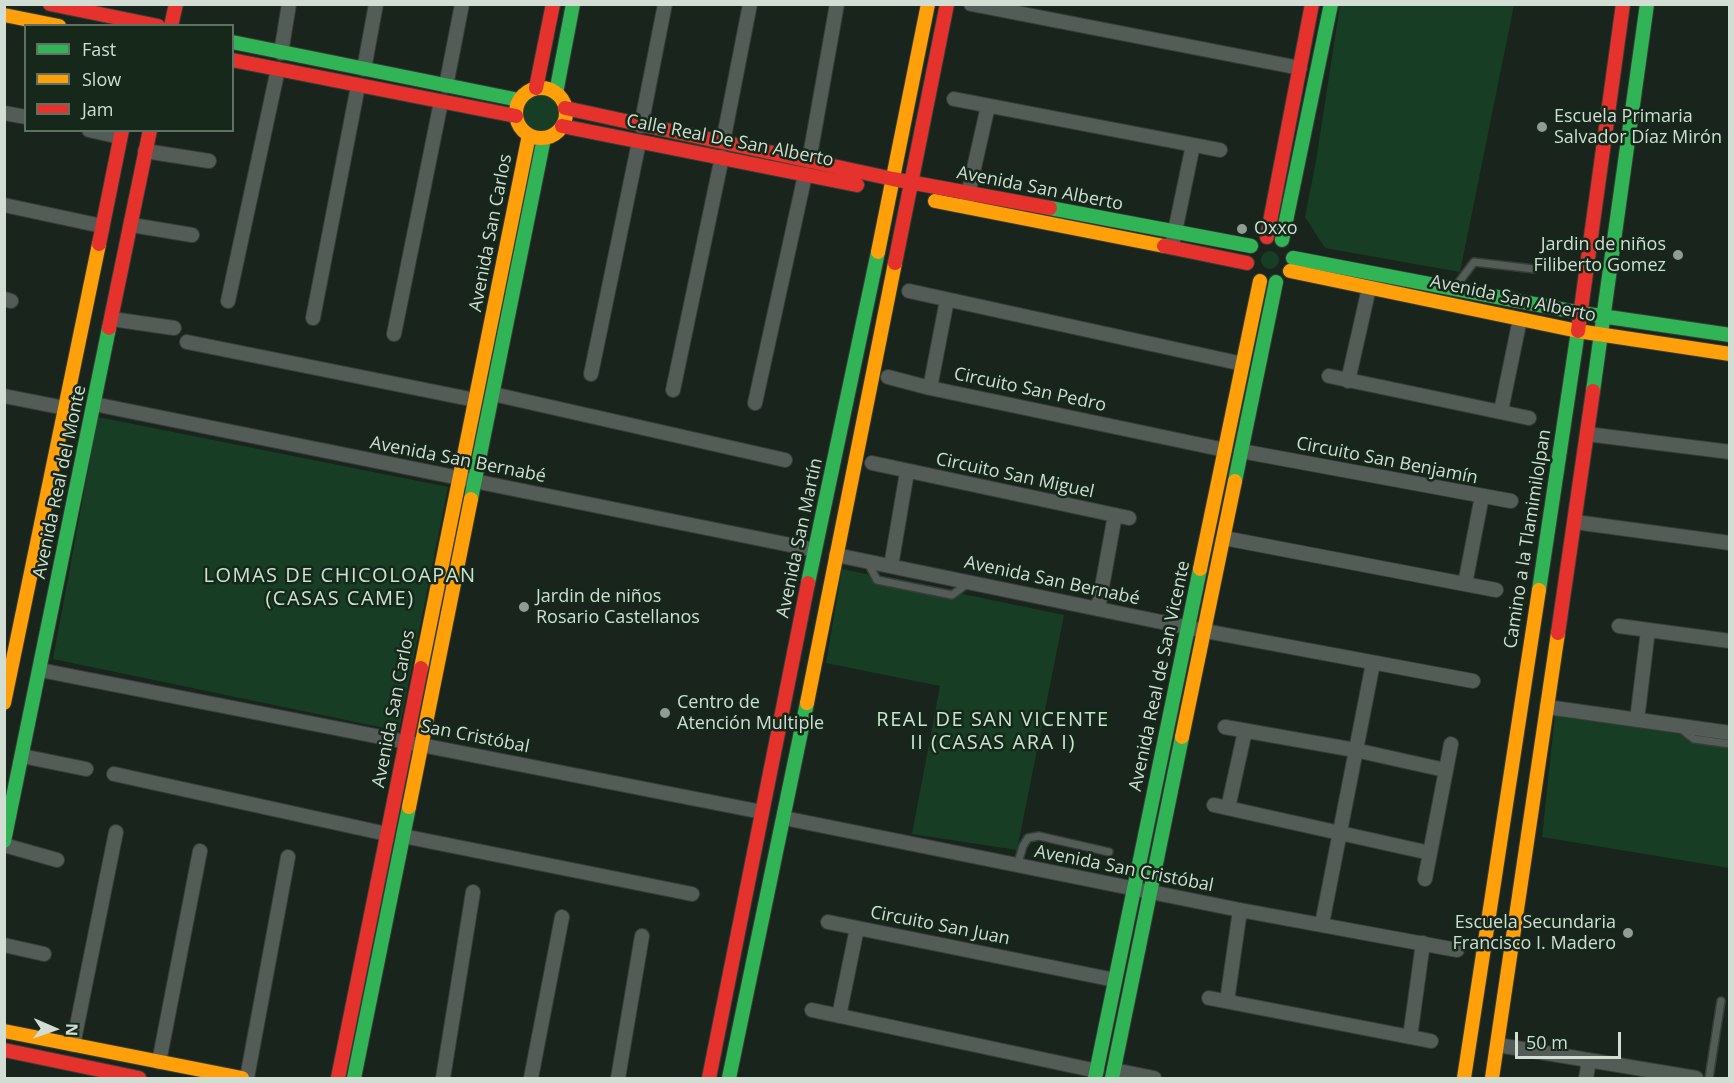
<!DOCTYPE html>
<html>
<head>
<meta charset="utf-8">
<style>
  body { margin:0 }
  #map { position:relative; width:1734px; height:1083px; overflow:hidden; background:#19241c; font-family:"Open Sans",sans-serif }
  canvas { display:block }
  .frame { position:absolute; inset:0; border:6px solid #d2ddd4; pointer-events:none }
  .legend { position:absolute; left:24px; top:24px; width:210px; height:108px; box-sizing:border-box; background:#15281a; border:2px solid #617064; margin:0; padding:8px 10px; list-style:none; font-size:18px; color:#d2ddd4 }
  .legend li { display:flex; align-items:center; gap:12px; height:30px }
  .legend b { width:30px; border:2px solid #617064 }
  .north { position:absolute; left:24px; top:999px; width:60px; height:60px; -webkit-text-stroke:4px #15281a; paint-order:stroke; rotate:92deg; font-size:16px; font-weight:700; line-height:24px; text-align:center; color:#d2ddd4 }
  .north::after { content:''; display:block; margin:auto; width:21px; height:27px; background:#d2ddd4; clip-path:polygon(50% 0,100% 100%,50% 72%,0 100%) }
  .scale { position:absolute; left:1515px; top:1032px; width:106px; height:27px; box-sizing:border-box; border:3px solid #d2ddd4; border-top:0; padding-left:8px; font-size:18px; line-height:21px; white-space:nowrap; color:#d2ddd4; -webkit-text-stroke:4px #15281a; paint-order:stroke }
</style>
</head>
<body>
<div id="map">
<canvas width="1734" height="1083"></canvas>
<div class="frame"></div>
<ul class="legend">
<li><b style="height:8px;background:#30b455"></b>Fast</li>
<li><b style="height:8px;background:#ff9f0a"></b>Slow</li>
<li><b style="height:8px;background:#e5322d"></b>Jam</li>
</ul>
<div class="north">N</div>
<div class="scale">50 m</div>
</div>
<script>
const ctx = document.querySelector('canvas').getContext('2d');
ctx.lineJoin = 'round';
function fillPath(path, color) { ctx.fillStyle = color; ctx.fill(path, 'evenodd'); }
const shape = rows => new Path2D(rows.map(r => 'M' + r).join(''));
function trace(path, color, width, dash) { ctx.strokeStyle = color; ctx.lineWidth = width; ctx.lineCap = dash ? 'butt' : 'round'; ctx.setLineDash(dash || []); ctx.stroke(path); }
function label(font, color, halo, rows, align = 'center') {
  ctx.font = font + ' "Open Sans",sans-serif'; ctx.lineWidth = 5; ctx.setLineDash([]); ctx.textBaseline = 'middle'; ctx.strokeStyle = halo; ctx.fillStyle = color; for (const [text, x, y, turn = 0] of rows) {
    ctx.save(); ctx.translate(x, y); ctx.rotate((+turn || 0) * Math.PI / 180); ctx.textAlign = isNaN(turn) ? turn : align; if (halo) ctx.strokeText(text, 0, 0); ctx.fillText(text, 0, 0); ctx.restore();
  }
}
fillPath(shape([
  [1340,5,1514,5,1460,272,1325,248,1305,217,1316,161],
  '523 113a18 18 0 1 1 36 0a18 18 0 1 1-36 0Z',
  '1261 260a9 9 0 1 1 18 0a9 9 0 1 1-18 0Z',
  [98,417,448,487,399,731,53,659],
  [842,569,1064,615,1017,850,912,834,940,686,826,663],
  [1555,715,1729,741,1729,868,1542,837]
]), '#173e24');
const lane = shape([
  [1456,286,1474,262,1534,269],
  [868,563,877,580,952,595,967,584],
  [1680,728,1694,739,1730,744],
  [1017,866,1023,846,1028,838,1039,836,1109,852],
  [1709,1078,1721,1001]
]);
const street = shape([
  [971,4,1300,68],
  [281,53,289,4],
  [364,69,376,4],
  [446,86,462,4],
  [954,99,1220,150],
  [4,113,26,117],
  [641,126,665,4],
  [89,130,120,137],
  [723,142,750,4],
  [145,151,209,161],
  [809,161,837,4],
  [967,199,988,106],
  [4,205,102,226],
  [132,225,192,235],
  [1173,241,1193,145],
  [909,291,1243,364],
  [4,299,11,301],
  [228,301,278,69],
  [313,318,358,86],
  [112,319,174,328],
  [394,334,441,102],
  [187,342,475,400],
  [591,374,639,142],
  [1329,376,1529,418],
  [888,377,930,388,1225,450],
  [1348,381,1369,288],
  [930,388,947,300],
  [673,390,722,157],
  [493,394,785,460],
  [4,396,65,408],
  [755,403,805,175],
  [94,404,815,550],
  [1501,411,1520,319],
  [1587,434,1730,452],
  [1241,451,1511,501],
  [872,463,1129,518],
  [1575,522,1730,543],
  [1224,538,1496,590],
  [836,555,1205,631,1473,681],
  [891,566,907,472],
  [1465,584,1482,496],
  [1098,609,1115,515],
  [1619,626,1730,641],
  [40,670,762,812],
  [1547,707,1730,733],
  [1637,720,1648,630],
  [1225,727,1355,750,1445,770],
  [22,756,86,769],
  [114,774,387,834],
  [1214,805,1430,853],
  [1228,808,1245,731],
  [784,818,1240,910,1457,950],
  [403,836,692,894],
  [4,845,57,860],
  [1425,879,1451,744],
  [828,922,1115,980],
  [1322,924,1373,663],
  [4,945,44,954],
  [1209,998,1431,1041],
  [1227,1001,1240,910],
  [812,1010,1097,1071],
  [839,1016,857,928],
  [1410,1037,1423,943],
  [73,1045,116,832],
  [1498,1045,1696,1078],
  [159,1062,200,851],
  [1114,1070,1154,1078],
  [247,1078,288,857],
  [443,1078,473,892],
  [531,1078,562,917],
  [618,1078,642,936],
  [1586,1078,1589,1060]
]);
const fast = shape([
  [232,42,519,100],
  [556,93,573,4],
  [1050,208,1251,246],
  [1282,240,1331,4],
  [1293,258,1581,313,1730,335],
  [1593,391,1647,4],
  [1235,481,1276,282],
  [471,499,544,138],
  [808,583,878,252],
  [1539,590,1578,331],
  [4,841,109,328],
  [354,1078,409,807],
  [729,1078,807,703],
  [1095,1078,1200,569],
  [1112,1078,1182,737]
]);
const slow = shape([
  [4,15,59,26],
  '516 113a25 25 0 1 1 50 0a25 25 0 1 1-50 0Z',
  [935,201,1164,246],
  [878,252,928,4],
  [1290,271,1578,331,1730,354],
  [1200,569,1260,281],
  [421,668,529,135],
  [4,703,99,244],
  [807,703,895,263],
  [1182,737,1235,481],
  [409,807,471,499],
  [4,1031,242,1078],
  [1464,1078,1539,590],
  [1492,1078,1558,633]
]);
const jam = shape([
  [50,4,158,26],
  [171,26,176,4],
  [232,60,516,116],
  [536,88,553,4],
  [565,108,893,179,1050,208],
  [562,126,857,185],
  [1267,237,1312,4],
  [99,244,122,130],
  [1164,246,1247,263],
  [895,263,947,4],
  [109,328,150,130],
  [1578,331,1623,4],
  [1558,633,1593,391],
  [4,1050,139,1078],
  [338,1078,421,668],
  [709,1078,808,583]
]);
trace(lane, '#363e37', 10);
trace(street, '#363e37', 16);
trace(fast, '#363e37', 16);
trace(slow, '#363e37', 16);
trace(jam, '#363e37', 16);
trace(lane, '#545c57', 7);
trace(street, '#545c57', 14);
trace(fast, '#30b455', 14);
trace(slow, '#ff9f0a', 14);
trace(jam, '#e5322d', 14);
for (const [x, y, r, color] of [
  [1542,127,6,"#919c94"],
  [1242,229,6,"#919c94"],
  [1678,255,6,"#919c94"],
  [524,607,6,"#919c94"],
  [665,713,6,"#919c94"],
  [1628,933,6,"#919c94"]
]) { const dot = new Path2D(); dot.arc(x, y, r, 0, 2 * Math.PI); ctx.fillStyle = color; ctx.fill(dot); trace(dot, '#15281a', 2); }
label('18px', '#d2ddd4', '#15281a', [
  ["Escuela Primaria",1554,117],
  ["Salvador Díaz Mirón",1554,138],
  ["Oxxo",1254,229],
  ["Jardin de niños",1666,245,"right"],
  ["Filiberto Gomez",1666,266,"right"],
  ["Jardin de niños",536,597],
  ["Rosario Castellanos",536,618],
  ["Centro de",677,703],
  ["Atención Multiple",677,724],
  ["Escuela Secundaria",1616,923,"right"],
  ["Francisco I. Madero",1616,944,"right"]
], 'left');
label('18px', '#d2ddd4', '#15281a', [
  ["Calle Real De San Alberto",730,141,11],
  ["Avenida San Alberto",1040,189,11],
  ["Avenida San Carlos",491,233,-79],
  ["Avenida San Alberto",1513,299,12],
  ["Circuito San Pedro",1030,390,12],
  ["Avenida San Bernabé",458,460,11],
  ["Circuito San Benjamín",1387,461,11],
  ["Circuito San Miguel",1015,476,12],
  ["Avenida Real del Monte",60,482,-78],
  ["Avenida San Martín",800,538,-78],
  ["Camino a la Tlamimilolpan",1528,539,-81],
  ["Avenida San Bernabé",1052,581,12],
  ["Avenida Real de San Vicente",1160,676,-78],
  ["Avenida San Carlos",394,709,-79],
  ["San Cristóbal",475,737,11],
  ["Avenida San Cristóbal",1124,869,11],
  ["Circuito San Juan",940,926,11]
]);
ctx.letterSpacing = '1.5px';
label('20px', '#cbe3d0', '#15281a', [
  ["LOMAS DE CHICOLOAPAN",340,576],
  ["(CASAS CAME)",340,599],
  ["REAL DE SAN VICENTE",993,720],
  ["II (CASAS ARA I)",993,743]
]);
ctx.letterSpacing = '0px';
</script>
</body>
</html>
